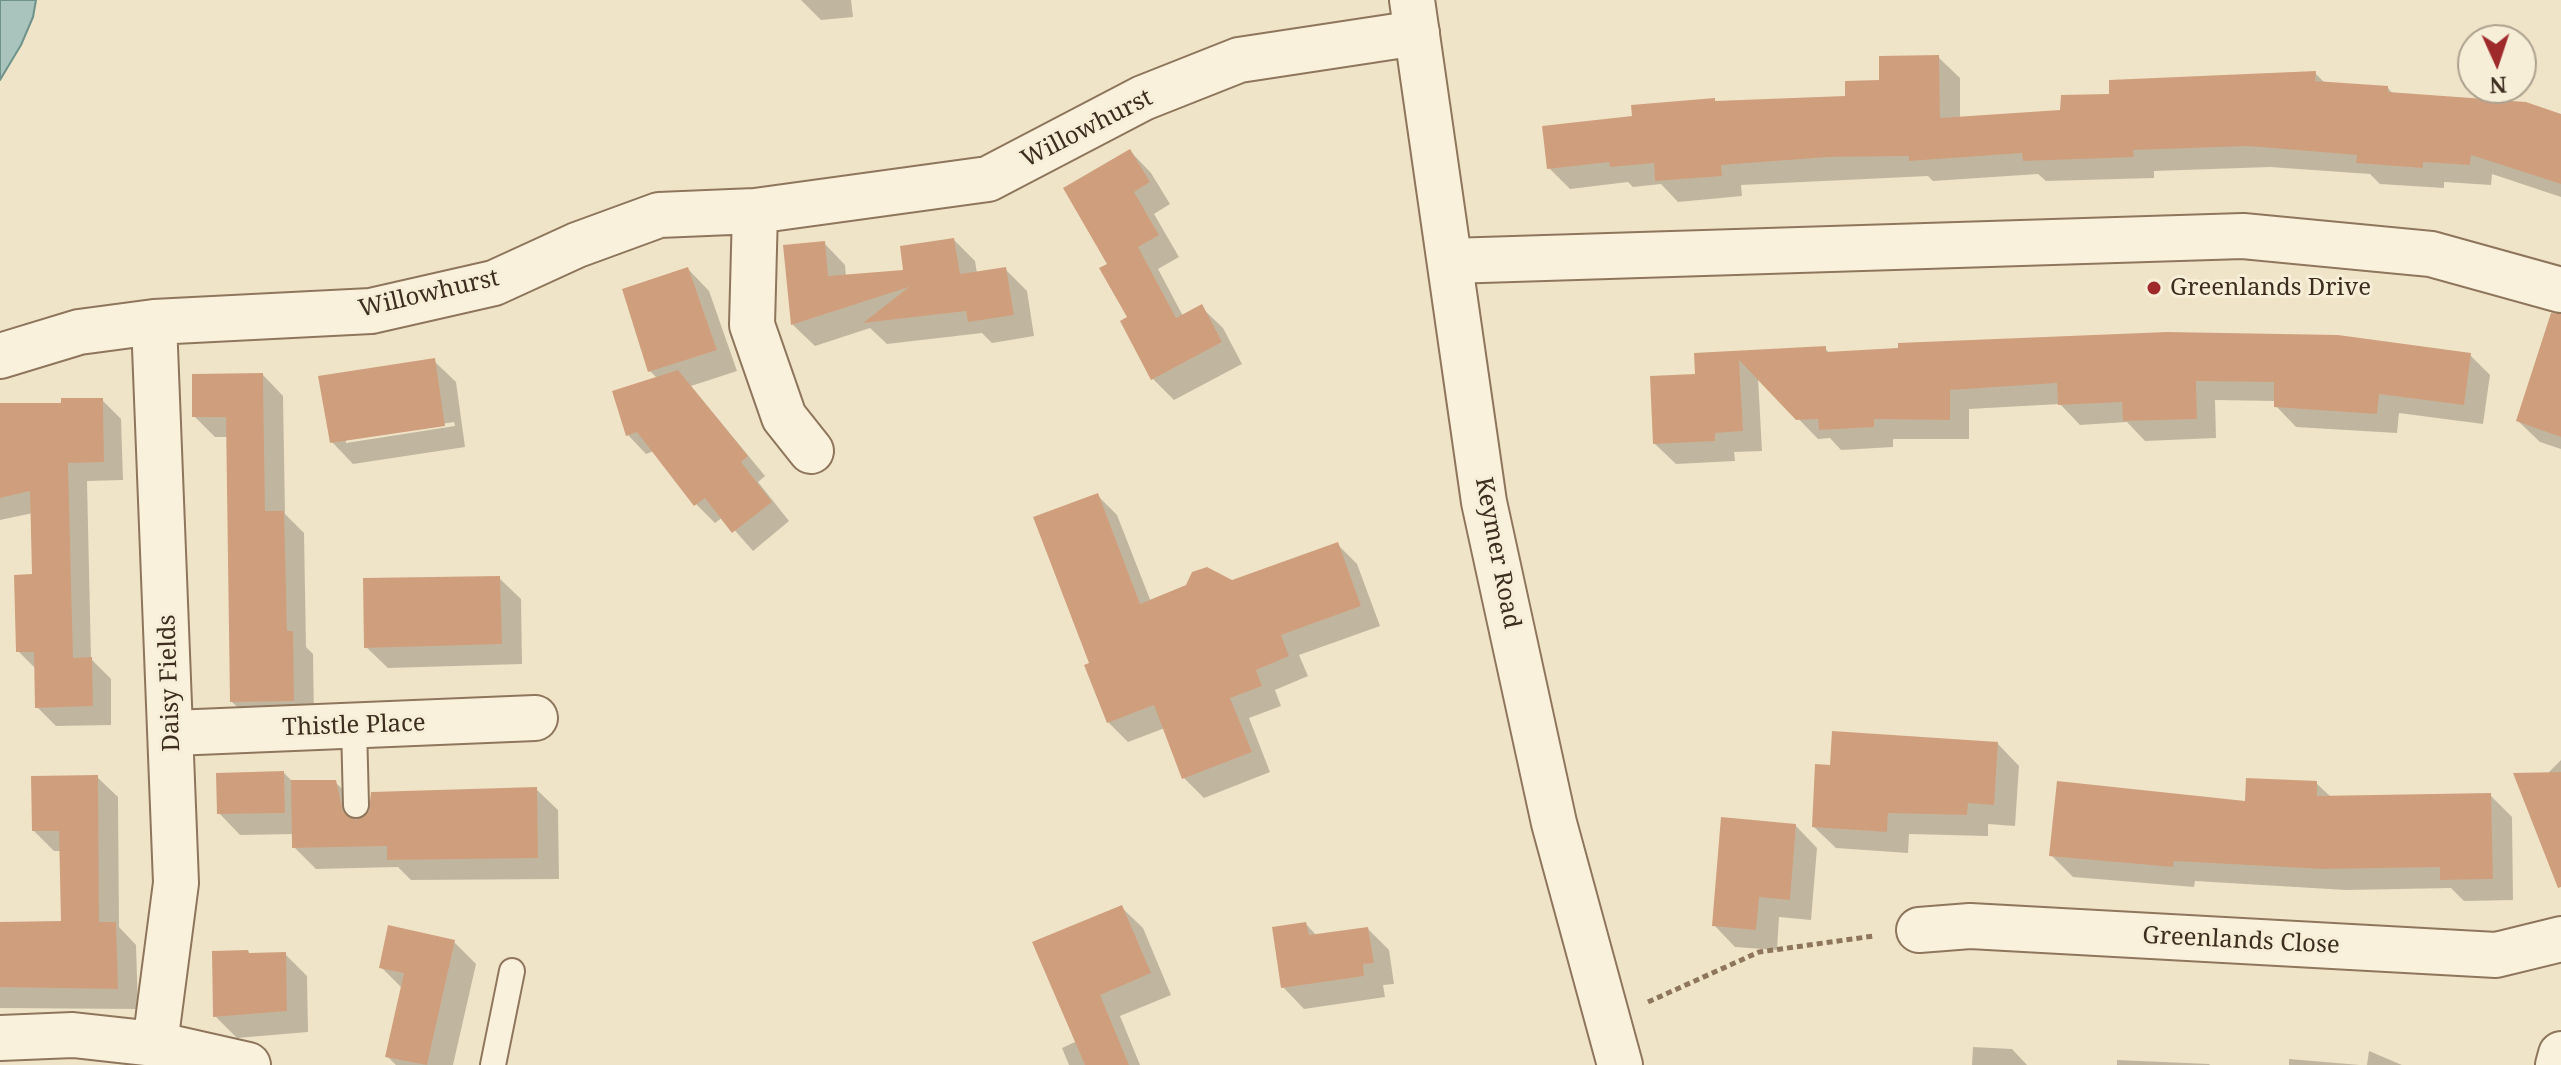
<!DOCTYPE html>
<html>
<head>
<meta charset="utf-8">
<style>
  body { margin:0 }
  #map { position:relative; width:2561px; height:1065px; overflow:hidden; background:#f0e4c8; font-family:"Noto Serif",serif }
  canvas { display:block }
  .north { position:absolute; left:2457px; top:24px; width:80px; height:80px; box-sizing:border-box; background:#f7eed8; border:2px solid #ada18e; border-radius:50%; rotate:177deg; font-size:22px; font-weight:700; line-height:32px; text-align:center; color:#3d2e20 }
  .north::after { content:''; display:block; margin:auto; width:28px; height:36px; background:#9e2a2b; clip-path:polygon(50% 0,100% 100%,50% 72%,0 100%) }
</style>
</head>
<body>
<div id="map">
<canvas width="2561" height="1065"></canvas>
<div class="north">N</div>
</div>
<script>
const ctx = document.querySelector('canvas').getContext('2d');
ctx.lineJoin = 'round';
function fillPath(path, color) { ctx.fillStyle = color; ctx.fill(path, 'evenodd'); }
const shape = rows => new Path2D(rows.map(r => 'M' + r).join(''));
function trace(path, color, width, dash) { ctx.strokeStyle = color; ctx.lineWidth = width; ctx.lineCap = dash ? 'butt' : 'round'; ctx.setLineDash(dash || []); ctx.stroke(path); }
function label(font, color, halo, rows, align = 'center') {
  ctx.font = font + ' "Noto Serif",serif'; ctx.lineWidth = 6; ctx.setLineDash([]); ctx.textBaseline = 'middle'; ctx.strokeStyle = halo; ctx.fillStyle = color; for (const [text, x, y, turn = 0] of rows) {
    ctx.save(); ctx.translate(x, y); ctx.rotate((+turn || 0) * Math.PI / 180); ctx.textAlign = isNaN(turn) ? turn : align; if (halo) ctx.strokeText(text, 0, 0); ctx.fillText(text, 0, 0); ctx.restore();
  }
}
const water = shape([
  [0,0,36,0,33,17,21,45,0,80,0,0]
]);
fillPath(water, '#a9c4bc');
trace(water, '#6f938a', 2);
fillPath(shape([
  [801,0,851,0,853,17,821,20],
  [1938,57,1960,78,1960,118,2062,112,2111,96,2315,73,2326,84,2388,88,2394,95,2561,116,2561,197,2492,174,2491,185,2444,182,2444,188,2380,184,2370,174,2270,167,2154,171,2154,178,2046,181,2038,174,1933,181,1928,176,1741,185,1742,196,1678,202,1661,184,1633,187,1628,182,1570,189,1549,168,1635,118,1714,100,1718,103,1847,98],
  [1130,151,1151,173,1170,204,1154,214,1179,257,1158,269,1183,316,1201,307,1223,328,1242,364,1174,400,1153,379,1123,322,1130,318,1110,264],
  [954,240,975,261,977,273,1005,269,1027,291,1034,336,992,343,982,333,887,344,870,328,815,346,793,325,785,247,824,243,845,265,846,277,906,271],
  [688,269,709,291,737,371,691,386,765,476,758,482,789,521,753,551,723,517,715,523,696,504,654,451,646,454,628,435,658,379,650,371],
  [1825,348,1830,354,2470,355,2490,375,2483,424,2399,413,2397,433,2296,427,2276,406,2276,401,2215,400,2216,438,2145,441,2127,422,2080,425,2060,404,1969,409,1969,439,1893,439,1893,447,1841,450,1830,438,1818,439,1758,377,1762,451,1734,452,1735,461,1676,464,1655,444,1697,376,1696,355],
  [434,361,456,382,465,447,353,464,332,442],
  [454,422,455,426,346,443,346,439],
  [263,375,283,396,285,514,304,533,306,647,313,654,314,720,253,722,232,702,228,437,215,437,194,416],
  [2561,375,2561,449,2540,442,2518,421],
  [102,400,121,419,123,480,87,481,91,659,111,679,111,725,56,726,37,707,36,669,18,651,34,576,33,513,0,520,0,422,28,405],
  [1097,495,1117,515,1151,602,1231,582,1337,544,1357,564,1380,626,1299,655,1308,676,1275,690,1281,706,1249,718,1270,772,1204,798,1184,778,1165,728,1128,742,1108,722],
  [499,578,521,599,522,664,388,668,366,647],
  [1998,744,2019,766,2015,826,1988,824,1988,836,1909,834,1908,853,1836,848,1814,827,1832,767],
  [2561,760,2561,863,2547,774],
  [284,773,293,782,335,782,357,803,360,819,536,789,558,810,559,879,411,880,398,867,316,869,294,847,294,834,240,835,219,813],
  [97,777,118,797,119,927,136,945,138,1009,0,1008,0,924,63,923,62,851,54,851,34,831],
  [2316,783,2332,798,2490,795,2512,817,2513,900,2464,901,2451,888,2346,890,2195,881,2194,887,2073,877,2051,855],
  [1796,826,1817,848,1811,920,1779,917,1777,950,1735,947,1714,925],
  [1121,907,1143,928,1171,995,1120,1016,1140,1065,1069,1065,1062,1048,1077,1041],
  [1306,924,1317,936,1368,929,1389,950,1394,984,1383,985,1385,997,1304,1009,1283,987],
  [454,942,476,964,453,1065,396,1065,387,1056,403,989,381,967],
  [285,954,307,976,308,1032,237,1038,215,1016],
  [1973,1047,2012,1049,2027,1065,1972,1065],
  [2369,1051,2402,1065,2367,1065],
  [2289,1059,2360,1065,2289,1065],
  [2117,1060,2209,1064,2210,1065,2117,1065]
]), '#0003');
fillPath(shape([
  [1939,55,1940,118,2060,110,2061,95,2109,94,2109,80,2316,71,2315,81,2388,86,2388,92,2526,102,2561,114,2561,184,2471,155,2470,165,2423,162,2423,168,2356,163,2357,155,2248,146,2133,150,2134,157,2023,161,2022,153,1909,161,1909,156,1828,157,1721,165,1722,176,1655,181,1654,163,1610,167,1609,162,1547,169,1542,126,1632,116,1631,105,1715,98,1715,101,1845,96,1845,81,1879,80,1879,56],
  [1130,149,1150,182,1134,192,1159,235,1138,247,1176,318,1202,304,1222,342,1151,380,1120,321,1127,317,1099,268,1107,264,1063,188],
  [954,238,960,274,1006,267,1014,315,968,322,966,311,863,323,909,287,791,325,783,245,825,241,828,276,903,270,900,246],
  [688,267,717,350,648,372,622,289],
  [2551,313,2561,314,2561,437,2516,421],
  [2167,332,2338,335,2471,353,2464,405,2379,394,2377,414,2274,407,2274,382,2196,381,2197,419,2123,421,2122,402,2058,405,2057,383,1950,390,1950,420,1874,419,1874,427,1819,430,1818,419,1796,420,1739,360,1743,431,1715,433,1715,441,1653,444,1650,376,1695,374,1694,353,1826,346,1826,352,1898,348,1898,343],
  [435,358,445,426,330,443,318,376],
  [678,370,748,456,741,462,772,502,732,533,705,498,694,506,637,432,626,436,612,391],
  [263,373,265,511,284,511,287,631,293,631,294,701,230,702,226,417,192,417,192,374],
  [61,398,103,398,104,462,68,463,73,658,92,657,93,706,35,708,34,652,16,652,14,575,32,574,30,491,0,498,0,403,61,403],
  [1098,493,1140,604,1186,585,1192,572,1207,567,1232,580,1338,542,1361,606,1281,635,1289,656,1256,670,1262,686,1230,698,1252,752,1182,779,1154,705,1107,723,1084,665,1089,663,1033,517],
  [500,576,502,644,364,648,363,578],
  [1832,731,1998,742,1994,805,1968,803,1967,815,1888,813,1887,832,1812,827,1815,764,1830,765],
  [284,771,285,813,217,814,216,773],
  [2561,772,2561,887,2558,888,2513,773],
  [98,775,99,922,116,922,118,989,0,987,0,922,61,921,59,831,32,831,31,776],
  [2246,778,2317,781,2317,796,2491,793,2493,879,2440,880,2440,867,2323,869,2174,861,2173,867,2049,856,2057,781,2245,801],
  [291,780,336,780,343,812,356,820,369,811,371,792,537,787,538,858,387,860,387,846,292,848],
  [1721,817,1796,824,1790,900,1759,897,1756,930,1712,926],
  [1122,905,1151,973,1100,995,1129,1065,1085,1065,1032,942],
  [1306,922,1309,935,1368,927,1374,963,1363,964,1364,976,1281,988,1272,927],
  [388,925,455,940,427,1065,385,1057,404,973,379,968],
  [248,950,249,953,286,952,287,1011,213,1017,212,951]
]), '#cf9f7d');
const service = shape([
  [354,726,356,805],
  [493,1065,512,971]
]);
const minor = shape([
  [755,211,752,325,784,417,811,451],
  [1450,261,2243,236,2431,254,2561,290],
  [154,322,176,883,155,1044],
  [0,356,79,332,154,322,371,311,494,283,577,245,659,215,755,211,988,179,1143,98,1239,60,1417,33],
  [173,733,535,718],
  [1919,930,1970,926,2496,955,2561,939],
  [0,1038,73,1035,155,1044,248,1065],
  [2558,1065,2561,1054]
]);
const tertiary = shape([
  [1412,0,1484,502,1554,823,1620,1065]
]);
trace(service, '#8d765c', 28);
trace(minor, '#8d765c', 48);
trace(tertiary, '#8d765c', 48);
trace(shape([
  [1648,1002,1759,952,1874,936]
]), '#8d765c', 5, [6, 4]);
trace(service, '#faf1dc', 24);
trace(minor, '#faf1dc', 44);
trace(tertiary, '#faf1dc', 44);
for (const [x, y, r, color] of [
  [2154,288,8,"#9e2a2b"]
]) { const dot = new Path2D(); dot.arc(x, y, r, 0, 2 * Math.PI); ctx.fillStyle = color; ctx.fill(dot); trace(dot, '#f7eed8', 3); }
label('24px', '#3d2e20', '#f7eed8', [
  ["Willowhurst",1087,129,-27],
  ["Willowhurst",429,294,-13],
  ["Keymer Road",1497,553,79],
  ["Daisy Fields",170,683,-92],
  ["Thistle Place",354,726,-2],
  ["Greenlands Close",2241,941,3]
]);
label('24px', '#3d2e20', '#f7eed8', [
  ["Greenlands Drive",2170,288]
], 'left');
</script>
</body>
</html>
